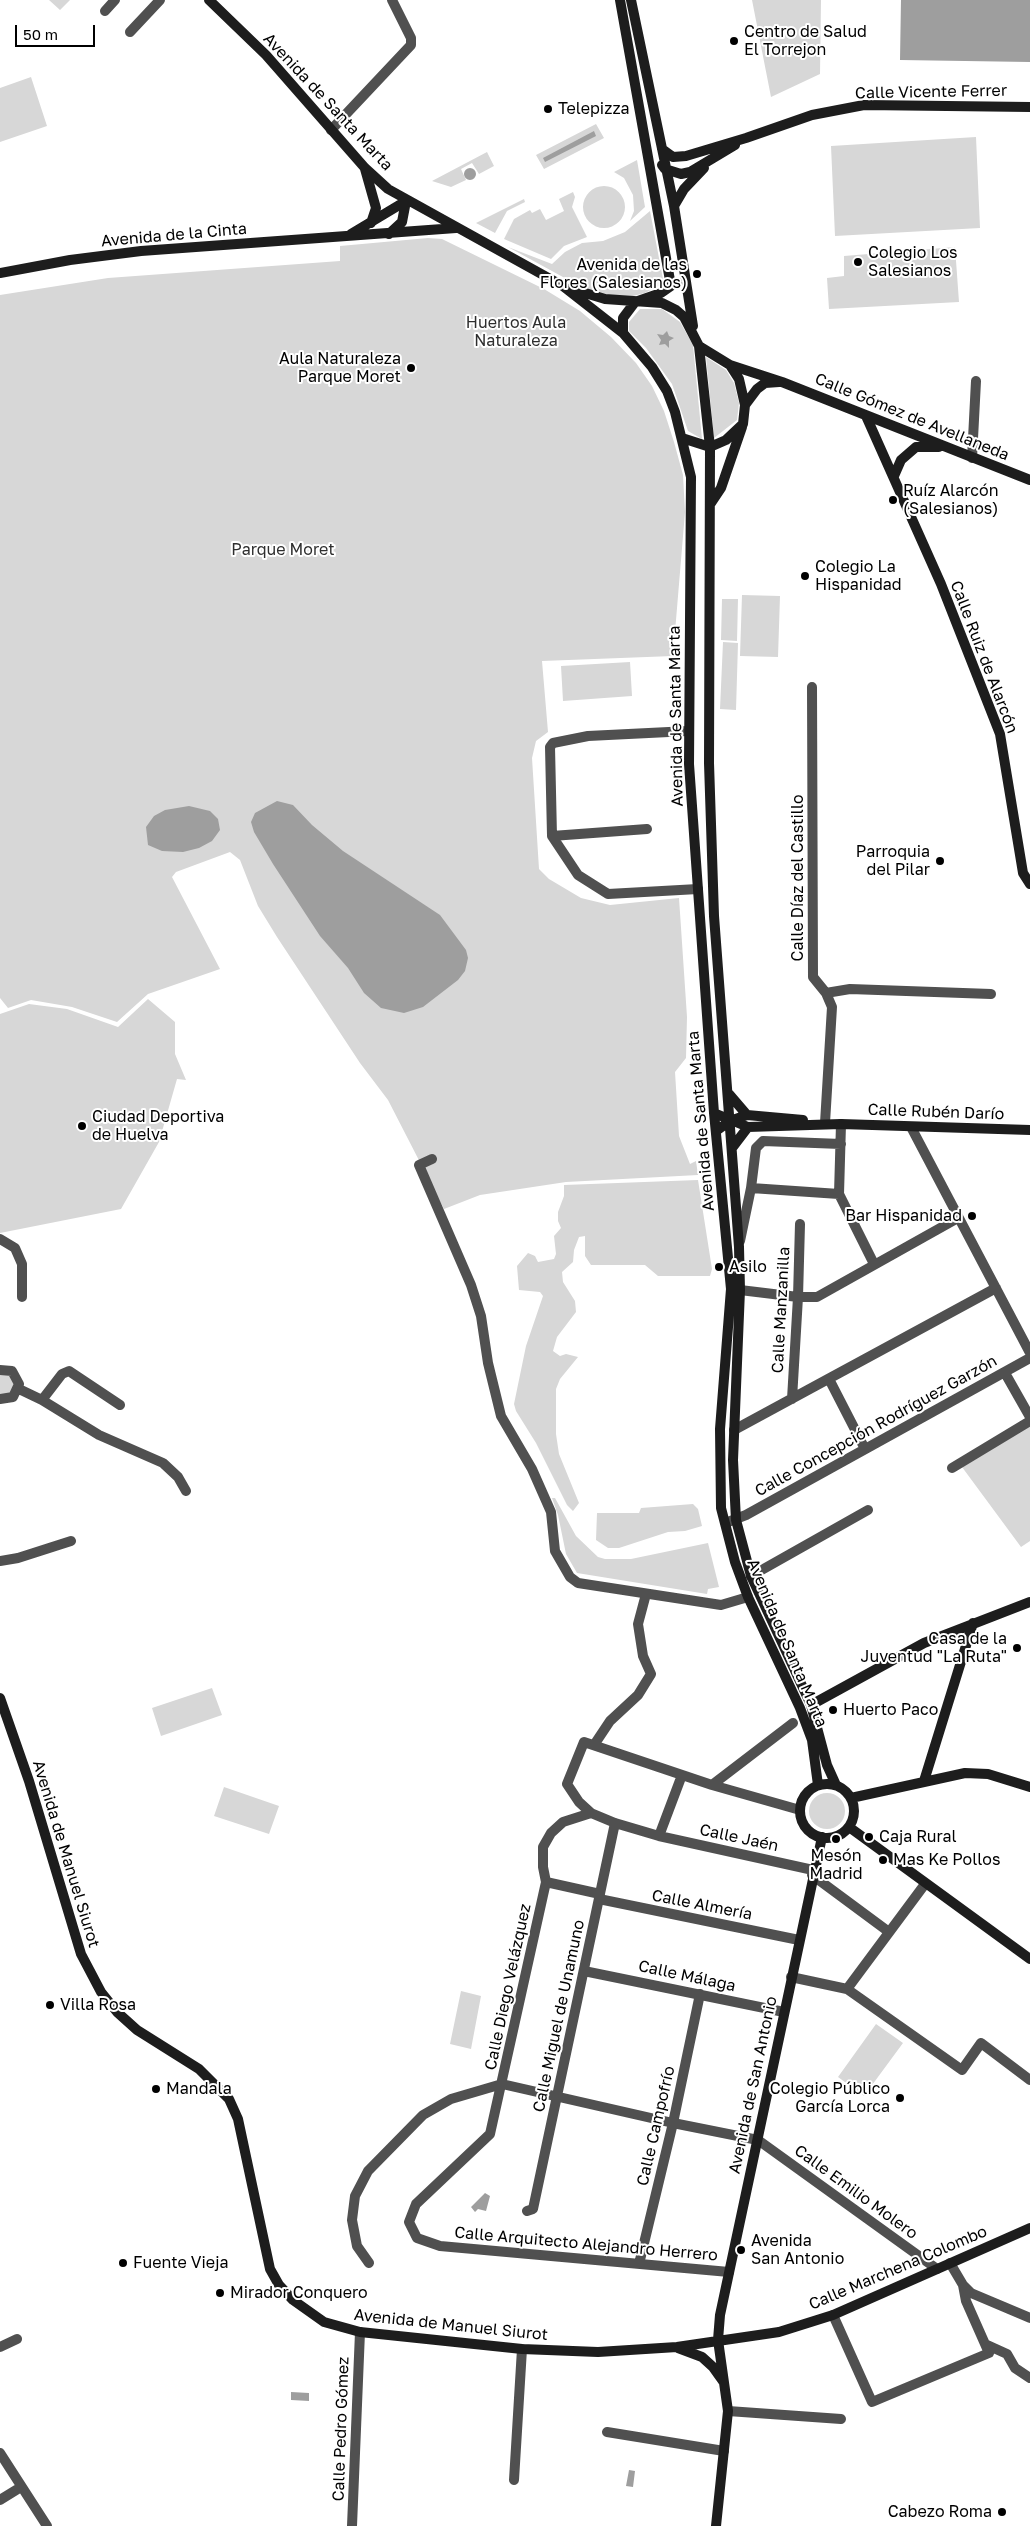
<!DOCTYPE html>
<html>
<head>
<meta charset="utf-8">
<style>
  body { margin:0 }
  #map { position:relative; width:1030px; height:2526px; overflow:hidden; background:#fff; font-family:"Golos Text",sans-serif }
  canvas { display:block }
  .scale { position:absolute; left:15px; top:25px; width:80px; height:22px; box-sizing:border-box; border:2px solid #000; border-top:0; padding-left:6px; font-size:15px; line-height:18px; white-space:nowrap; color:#000; -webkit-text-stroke:4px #fff; paint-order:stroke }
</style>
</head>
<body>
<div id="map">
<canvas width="1030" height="2526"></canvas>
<div class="scale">50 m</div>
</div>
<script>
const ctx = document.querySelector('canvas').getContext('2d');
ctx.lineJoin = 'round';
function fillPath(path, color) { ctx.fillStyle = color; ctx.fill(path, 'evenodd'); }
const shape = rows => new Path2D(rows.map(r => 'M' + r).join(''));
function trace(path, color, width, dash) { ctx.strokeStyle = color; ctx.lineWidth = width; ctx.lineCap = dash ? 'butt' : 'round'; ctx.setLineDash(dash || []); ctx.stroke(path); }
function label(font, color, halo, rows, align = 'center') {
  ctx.font = font + ' "Golos Text",sans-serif'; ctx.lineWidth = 4; ctx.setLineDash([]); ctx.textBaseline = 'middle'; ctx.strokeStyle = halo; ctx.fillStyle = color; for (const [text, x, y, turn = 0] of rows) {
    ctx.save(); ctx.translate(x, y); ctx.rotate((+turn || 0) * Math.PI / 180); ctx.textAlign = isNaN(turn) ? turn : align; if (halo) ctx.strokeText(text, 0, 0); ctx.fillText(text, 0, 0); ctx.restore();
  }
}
fillPath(shape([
  [49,0,70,0,60,10],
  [752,0,821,0,820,74,771,97],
  [31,77,47,126,0,142,0,88],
  [596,124,604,138,544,169,536,155],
  [976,137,980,228,835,236,831,146],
  [487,152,494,166,479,174,472,163,461,169,466,180,451,187,432,181],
  [637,160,645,207,630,221,634,211,633,195,624,178,614,172],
  '583 207a21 21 0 1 1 42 0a21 21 0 1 1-42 0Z',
  [573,192,575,197,572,207,587,237,564,246,551,259,504,239,514,219,530,210,532,213,540,209,546,220,564,211,559,199],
  [524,199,525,202,507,211,495,233,476,223],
  [650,211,663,279,660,285,645,293,625,298,594,294,508,247,552,264,565,252,582,243,603,241,625,232],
  [428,238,442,239,544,289,580,311,611,337,636,363,652,386,664,411,674,442,683,475,685,512,673,656,542,661,548,732,536,741,532,758,539,869,549,879,581,898,610,905,679,898,687,1017,686,1058,675,1072,679,1136,690,1164,696,1161,698,1175,566,1182,480,1195,444,1209,388,1100,360,1063,277,937,258,906,240,860,230,852,176,872,172,877,220,969,148,994,117,1022,72,1007,31,1000,8,1008,0,998,0,295,108,278,340,261,340,246],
  [955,247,959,302,829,309,827,278,844,276,844,256],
  [640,309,662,309,680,322,693,345,702,439,688,431,672,384,646,348,629,331,629,322],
  [706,357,726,370,734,383,739,403,737,420,714,438],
  [742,595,780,596,778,657,740,656],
  [722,599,738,599,737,641,721,640],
  [723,642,738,643,736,710,720,709],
  [630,662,632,696,563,701,561,666],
  [148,999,175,1022,175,1054,186,1080,177,1079,159,1142,121,1209,0,1233,0,1014,29,1004,67,1009,118,1027],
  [698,1180,712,1269,710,1276,658,1276,645,1265,591,1265,585,1256,585,1236,579,1237,574,1250,573,1262,562,1272,563,1282,575,1301,576,1312,557,1337,553,1351,560,1356,566,1354,578,1357,560,1379,556,1389,556,1434,559,1454,579,1503,573,1511,567,1505,536,1443,516,1411,514,1404,526,1346,543,1296,540,1292,519,1290,517,1266,528,1253,535,1256,538,1262,554,1259,556,1254,554,1236,561,1228,558,1221,558,1212,564,1196,564,1185],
  [0,1373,7,1373,15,1381,13,1392,0,1395],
  [1030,1426,1030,1541,1021,1547,962,1467],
  [552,1498,555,1498,576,1536,598,1557,605,1559,631,1559,708,1543,719,1587,708,1589,707,1594,577,1573,566,1554,558,1515],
  [693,1504,698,1509,702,1526,685,1531,668,1532,619,1548,608,1548,596,1540,597,1513,639,1513,641,1508],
  [212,1688,222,1715,161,1736,152,1708],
  [224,1787,279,1806,269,1834,214,1816],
  '809 1811a18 18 0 1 1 36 0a18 18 0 1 1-36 0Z',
  [461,1991,481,1996,471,2049,450,2044],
  [876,2024,903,2043,864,2096,838,2077]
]), '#d7d7d7');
fillPath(shape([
  [901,0,1030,0,1030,62,900,60],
  [594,131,596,136,545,162,543,158],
  '464 174a6 6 0 1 1 12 0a6 6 0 1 1-12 0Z',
  [667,331,669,336,674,338,669,341,669,348,665,344,659,345,661,340,657,334,663,335],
  [277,801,293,805,312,825,343,851,440,915,466,950,468,958,465,971,458,980,423,1007,404,1013,381,1008,364,993,348,968,320,936,273,864,254,832,251,822,255,813],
  [189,806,210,811,218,819,220,830,212,841,199,848,183,852,162,851,148,845,146,827,154,816,165,810],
  [485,2193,490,2196,486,2211,478,2209,475,2212,471,2207],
  [291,2392,309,2393,309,2401,291,2400],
  [629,2470,635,2471,633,2487,626,2486]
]), '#9e9e9e');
trace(shape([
  [105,11,115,0],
  [130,32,160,0],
  [331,130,411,45,411,38,392,0],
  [972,458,976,381],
  [812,687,813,977,826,993,832,1007,825,1123],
  [689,731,588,736,553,743,550,747,552,836,578,875,608,894,698,889],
  [552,836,647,829],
  [826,993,850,989,991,994],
  [841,1124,839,1194,874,1264],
  [911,1127,1030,1353],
  [432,1159,419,1165,471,1285,481,1316,488,1363,501,1416,532,1469,551,1512,555,1551,570,1577,578,1583,721,1605,748,1597],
  [751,1188,839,1194],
  [0,1239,15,1248,22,1264,22,1297],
  [740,1241,751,1188,756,1148,763,1141,841,1144],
  [740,1290,798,1297,817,1297,958,1218],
  [0,1370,12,1371,19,1384,13,1397,0,1399],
  [1005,1373,1030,1417],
  [829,1379,865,1449],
  [19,1389,42,1400,99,1435,163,1463,178,1477,186,1491],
  [792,1399,798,1297,800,1224],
  [42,1400,62,1374,69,1371,120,1405],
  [734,1430,996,1288],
  [952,1468,1030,1421],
  [728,1522,746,1515,1030,1358],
  [0,1561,18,1558,71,1541],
  [751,1576,868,1510],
  [594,1745,610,1721,638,1695,651,1674,643,1656,638,1624,646,1594],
  [712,1785,793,1723],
  [800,1810,712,1785,584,1742,567,1784,579,1802,591,1813,615,1823,659,1836,813,1870],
  [591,1813,563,1822,551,1833,543,1847,543,1867,546,1882,490,2134,416,2204,409,2222,417,2238,440,2246,729,2272],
  [659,1836,682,1775],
  [812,1875,889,1932],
  [546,1882,600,1894],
  [599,1899,799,1940],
  [584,1971,784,2012],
  [791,1977,847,1989,962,2070,981,2043,1030,2080],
  [847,1989,925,1884],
  [527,2211,533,2209,615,1823],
  [369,2263,357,2246,352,2220,355,2196,368,2171,423,2115,451,2099,502,2084,673,2123,758,2140,937,2269],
  [950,2263,963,2285,971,2293,1030,2318],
  [639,2264,673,2123,700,1994],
  [833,2315,872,2402,989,2353,966,2301,963,2285],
  [985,2344,1007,2354,1015,2368,1030,2378],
  [0,2347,17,2339],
  [728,2411,841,2419],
  [607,2432,724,2451],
  [0,2453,47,2526],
  [514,2480,522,2349],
  [0,2500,21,2487],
  [352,2526,360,2332]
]), '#505050', 10);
trace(shape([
  [209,0,266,55,365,168,388,189,563,286,623,333,652,367,667,391,675,412,691,477,689,764,714,1113,731,1289,720,1429,721,1508,735,1562,748,1597,800,1708,812,1740,818,1785],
  [620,0,671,286,661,293,635,302,623,318,623,333],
  [631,0,674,206,693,326],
  [662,149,673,157,686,156,746,138,812,115,864,105,1030,107],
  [662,165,665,169,681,174,690,172,735,145],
  [365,169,376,208,371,223],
  [674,206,684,189,704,168],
  [351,234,406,201],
  [389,234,402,222,406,201],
  [0,273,70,260,141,251,456,228],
  [572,289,605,299,662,303,676,310,684,317,699,346,710,447,709,763,714,916,739,1247,740,1290,733,1460,736,1520,751,1576,811,1705,827,1765,836,1785],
  [730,365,782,382,1030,480],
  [745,405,757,389,765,383,779,382],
  [866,416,941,584,1000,734,1023,873,1030,884],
  [682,438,710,447,726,440,743,424,745,405,739,379,730,365,699,346],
  [894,476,901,460,916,447,939,447],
  [711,503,721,488,742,427],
  [729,1094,747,1115],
  [714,1113,748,1127,841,1124,1030,1130],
  [716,1131,730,1121,747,1115,803,1120],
  [732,1148,748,1127],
  [0,1698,29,1781,81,1954,101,1992,117,2012,137,2030,199,2069,229,2099,238,2119,270,2269,279,2285,293,2300,324,2322,360,2332,522,2349,598,2352,677,2347,779,2332,833,2315,1030,2228],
  [811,1705,924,1643,1030,1602],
  [924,1781,973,1623],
  '800 1811a27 27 0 1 1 54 0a27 27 0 1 1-54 0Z',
  [851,1798,965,1773,988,1774,1030,1787],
  [849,1827,1030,1959],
  [678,2348,702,2357,713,2367,723,2381],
  [716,2526,728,2411,718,2340,720,2315,822,1837]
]), '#1d1d1d', 10);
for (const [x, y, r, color] of [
  [734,41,5,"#000"],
  [548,109,5,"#000"],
  [858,262,5,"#000"],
  [697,274,5,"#000"],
  [411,368,5,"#000"],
  [893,500,5,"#000"],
  [805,576,5,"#000"],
  [940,861,5,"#000"],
  [82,1126,5,"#000"],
  [972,1216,5,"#000"],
  [719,1267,5,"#000"],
  [1017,1648,5,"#000"],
  [833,1710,5,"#000"],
  [869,1837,5,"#000"],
  [836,1839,5,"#000"],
  [883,1860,5,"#000"],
  [50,2005,5,"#000"],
  [156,2089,5,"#000"],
  [900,2098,5,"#000"],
  [741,2250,5,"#000"],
  [123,2263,5,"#000"],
  [220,2293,5,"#000"],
  [1002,2512,5,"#000"]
]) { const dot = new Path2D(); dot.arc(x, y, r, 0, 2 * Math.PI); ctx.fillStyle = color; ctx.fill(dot); trace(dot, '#fff', 2); }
label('16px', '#000', '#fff', [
  ["Centro de Salud",744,32],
  ["El Torrejon",744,50],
  ["Telepizza",558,109],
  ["Colegio Los",868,253],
  ["Salesianos",868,271],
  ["Avenida de las",687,265,"right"],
  ["Flores (Salesianos)",687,283,"right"],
  ["Aula Naturaleza",401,359,"right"],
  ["Parque Moret",401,377,"right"],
  ["Ruíz Alarcón",903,491],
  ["(Salesianos)",903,509],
  ["Colegio La",815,567],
  ["Hispanidad",815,585],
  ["Parroquia",930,852,"right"],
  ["del Pilar",930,870,"right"],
  ["Ciudad Deportiva",92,1117],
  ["de Huelva",92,1135],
  ["Bar Hispanidad",962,1216,"right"],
  ["Asilo",729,1267],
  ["Casa de la",1007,1639,"right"],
  ["Juventud \"La Ruta\"",1007,1657,"right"],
  ["Huerto Paco",843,1710],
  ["Caja Rural",879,1837],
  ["Mesón",836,1856,"center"],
  ["Madrid",836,1874,"center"],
  ["Mas Ke Pollos",893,1860],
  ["Villa Rosa",60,2005],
  ["Mandala",166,2089],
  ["Colegio Público",890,2089,"right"],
  ["García Lorca",890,2107,"right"],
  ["Avenida",751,2241],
  ["San Antonio",751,2259],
  ["Fuente Vieja",133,2263],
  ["Mirador Conquero",230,2293],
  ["Cabezo Roma",992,2512,"right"]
], 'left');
label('16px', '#000', '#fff', [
  ["Calle Vicente Ferrer",931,92,-1],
  ["Avenida de Santa Marta",328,102,47],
  ["Avenida de la Cinta",174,235,-5],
  ["Calle Gómez de Avellaneda",912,417,22],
  ["Calle Ruiz de Alarcón",984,657,69],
  ["Avenida de Santa Marta",676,716,-91],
  ["Calle Díaz del Castillo",798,878,-90],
  ["Calle Rubén Darío",936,1112,2],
  ["Avenida de Santa Marta",701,1121,-95],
  ["Calle Manzanilla",781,1310,-87],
  ["Calle Concepción Rodríguez Garzón",876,1426,-29],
  ["Avenida de Santa Marta",787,1643,67],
  ["Calle Jaén",739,1838,12],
  ["Avenida de Manuel Siurot",66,1854,73],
  ["Calle Almería",702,1905,11],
  ["Calle Málaga",687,1976,12],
  ["Calle Diego Velázquez",508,1987,-78],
  ["Calle Miguel de Unamuno",559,2016,-78],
  ["Avenida de San Antonio",753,2085,-78],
  ["Calle Campofrío",656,2126,-77],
  ["Calle Emilio Molero",856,2192,36],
  ["Calle Arquitecto Alejandro Herrero",586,2244,5],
  ["Calle Marchena Colombo",898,2268,-23],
  ["Avenida de Manuel Siurot",451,2325,6],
  ["Calle Pedro Gómez",341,2429,-88]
]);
label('16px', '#2e2e2e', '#fff', [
  ["Huertos Aula",516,323],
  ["Naturaleza",516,341],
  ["Parque Moret",283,550]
]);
</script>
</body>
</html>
